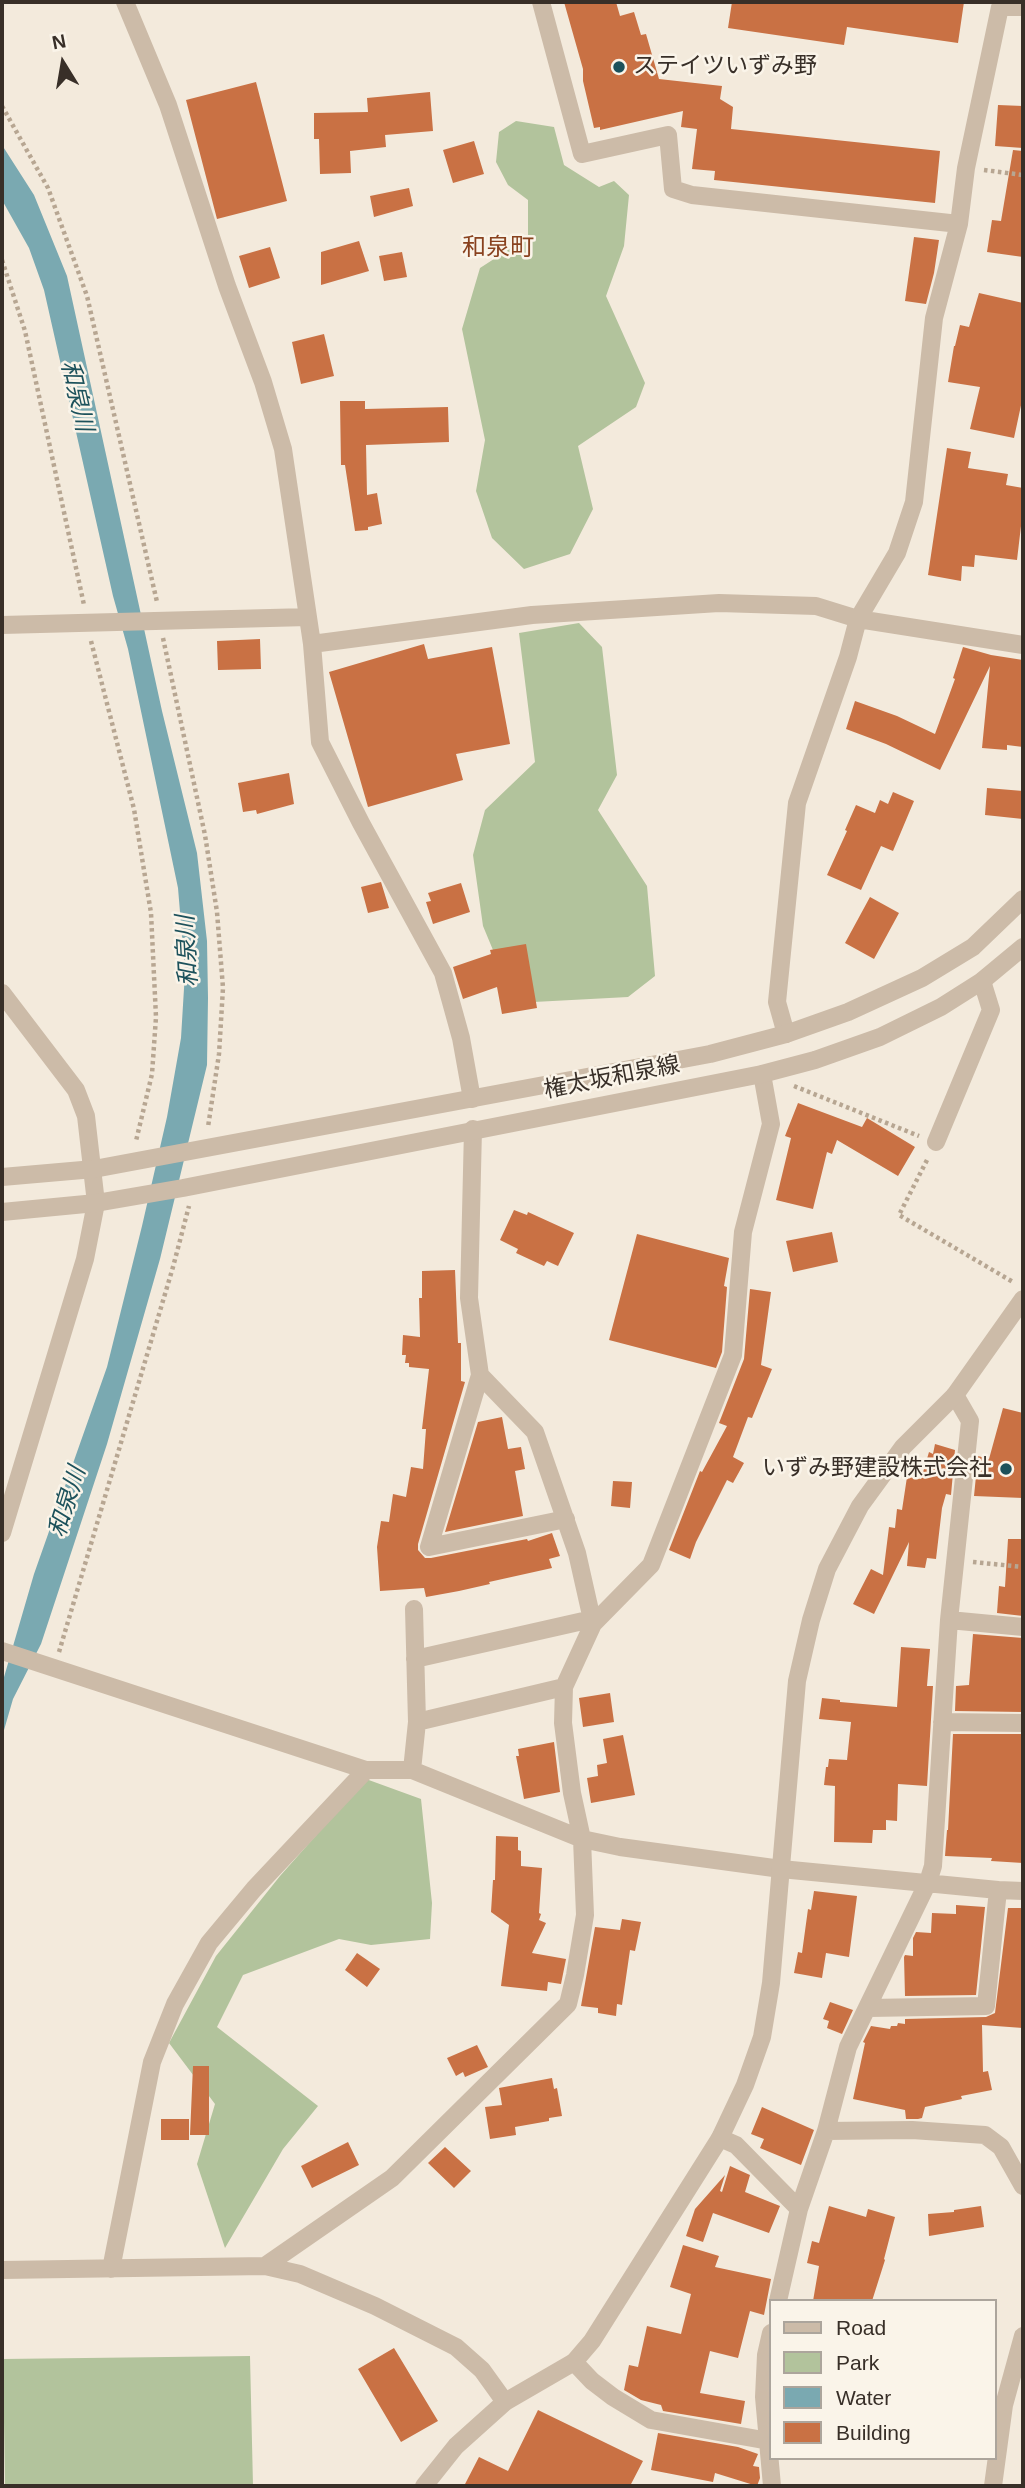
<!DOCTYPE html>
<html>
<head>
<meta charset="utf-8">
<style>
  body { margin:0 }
  #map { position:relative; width:1025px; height:2488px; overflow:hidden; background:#f3eadc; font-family:Helvetica,sans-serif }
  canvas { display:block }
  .frame { position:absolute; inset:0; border:4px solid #382f28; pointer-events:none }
  .legend { position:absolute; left:769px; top:2299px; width:228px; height:161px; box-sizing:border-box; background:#faf4e9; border:2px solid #aca59c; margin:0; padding:9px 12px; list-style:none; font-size:21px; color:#382f28 }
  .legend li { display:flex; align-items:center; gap:14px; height:35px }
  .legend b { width:35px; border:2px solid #aca59c }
  .north { position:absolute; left:28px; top:28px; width:70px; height:70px; -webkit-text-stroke:5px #faf4e9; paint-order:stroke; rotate:349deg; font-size:19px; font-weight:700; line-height:28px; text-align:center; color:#382f28 }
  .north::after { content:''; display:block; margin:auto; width:24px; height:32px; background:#382f28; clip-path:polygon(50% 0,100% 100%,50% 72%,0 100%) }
</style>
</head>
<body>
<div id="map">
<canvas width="1025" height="2488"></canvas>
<div class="frame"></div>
<ul class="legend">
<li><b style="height:9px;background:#ccbba8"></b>Road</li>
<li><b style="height:19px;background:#b2c39c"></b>Park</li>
<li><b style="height:19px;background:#7aa9b1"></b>Water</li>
<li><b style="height:19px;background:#c97144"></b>Building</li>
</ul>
<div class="north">N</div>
</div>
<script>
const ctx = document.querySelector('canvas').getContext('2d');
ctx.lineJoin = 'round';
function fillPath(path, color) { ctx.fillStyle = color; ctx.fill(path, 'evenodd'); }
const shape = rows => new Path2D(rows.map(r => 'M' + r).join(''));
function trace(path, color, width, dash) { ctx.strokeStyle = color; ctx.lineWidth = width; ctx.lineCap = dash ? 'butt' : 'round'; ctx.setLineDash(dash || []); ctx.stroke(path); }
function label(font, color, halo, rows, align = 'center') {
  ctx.font = font + ' Helvetica,"Noto Sans JP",sans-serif'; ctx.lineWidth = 5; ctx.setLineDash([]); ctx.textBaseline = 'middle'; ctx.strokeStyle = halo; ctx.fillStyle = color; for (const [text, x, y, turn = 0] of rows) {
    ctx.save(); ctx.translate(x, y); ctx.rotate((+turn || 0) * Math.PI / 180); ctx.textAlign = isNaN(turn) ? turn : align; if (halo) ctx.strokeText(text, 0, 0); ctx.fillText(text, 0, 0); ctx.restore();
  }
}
fillPath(shape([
  [516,121,554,127,564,165,599,187,614,181,629,195,624,246,606,296,645,383,636,407,578,446,593,509,570,554,524,569,492,538,476,491,485,440,462,329,480,268,528,237,528,200,508,185,496,162,499,132],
  [579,623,602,647,617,775,598,810,647,886,655,976,628,997,515,1003,483,926,473,855,485,810,535,762,519,633],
  [366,1779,421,1799,432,1903,430,1939,371,1945,339,1939,243,1975,217,2027,318,2106,283,2149,225,2248,197,2164,215,2104,169,2043,216,1956,280,1876],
  [250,2356,253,2486,5,2486,3,2359]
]), '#b2c39c');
fillPath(shape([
  [2,145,34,195,67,276,162,711,197,853,207,941,208,998,207,1065,160,1259,107,1444,41,1644,13,1699,2,1737,2,1684,34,1574,107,1367,142,1226,167,1117,181,1038,185,972,178,888,128,649,113,596,44,290,29,248,2,200]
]), '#7aa9b1');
fillPath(shape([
  [564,2,616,2,620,16,634,12,641,35,646,34,659,79,722,86,720,99,733,107,731,129,940,151,935,203,714,180,715,171,692,169,697,129,681,127,683,111,600,130,600,127,594,128,583,81,583,69],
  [732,2,964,2,958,43,847,27,844,45,728,28],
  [256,82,287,201,217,219,186,100],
  [430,92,433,131,385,135,386,147,350,151,351,173,320,174,319,139,314,139,314,113,368,112,367,98],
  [998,105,1023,106,1023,148,995,146],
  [474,141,484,174,453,183,443,150],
  [1013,150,1023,151,1023,257,987,252,992,220,1001,221],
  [409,188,413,206,374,217,370,196],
  [914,237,939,240,934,273,926,304,905,301],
  [359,241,369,271,321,285,321,252],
  [270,247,280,278,249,288,239,256],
  [402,252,407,277,384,281,379,256],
  [979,293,1023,303,1023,396,1014,438,970,429,980,387,948,382,954,346,955,346,960,325,969,327],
  [324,334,334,376,301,384,292,342],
  [340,401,365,401,365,409,448,407,449,442,366,445,367,495,377,493,382,524,368,527,368,530,355,531,345,465,341,465],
  [947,448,971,452,968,468,1008,474,1006,485,1023,488,1023,509,1017,560,975,555,974,567,962,566,961,581,928,575],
  [260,639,261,669,218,670,217,641],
  [424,644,428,659,492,647,510,744,456,754,463,780,368,807,329,672],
  [963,647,991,655,1023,660,1023,747,1007,745,1007,750,982,748,990,666,940,770,886,744,846,729,855,701,897,716,935,734,955,679,953,678],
  [289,773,294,804,257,814,256,810,243,812,238,783],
  [987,788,1023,791,1023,819,985,815],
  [893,792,914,801,893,851,881,846,861,890,827,875,847,831,845,830,856,805,875,813,880,800,888,804],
  [381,882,389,908,368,913,361,887],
  [461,883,470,912,433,924,426,902,431,901,428,893],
  [870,897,899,913,874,959,845,943],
  [526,944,537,1008,502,1014,497,987,463,999,453,967,491,954,490,950],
  [798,1103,862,1127,867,1118,915,1147,898,1176,837,1140,832,1154,827,1152,813,1209,776,1200,791,1138,785,1136],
  [514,1210,527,1215,528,1212,574,1233,558,1266,547,1261,544,1266,516,1253,518,1249,500,1240],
  [832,1232,838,1262,793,1272,786,1241],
  [637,1234,729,1258,724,1286,727,1287,722,1352,716,1368,609,1340],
  [455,1270,458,1343,461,1343,461,1381,465,1382,418,1544,418,1550,425,1558,431,1558,527,1539,528,1541,552,1533,560,1556,549,1559,552,1568,489,1582,490,1584,459,1591,426,1597,424,1588,380,1591,377,1547,381,1521,389,1522,393,1494,406,1497,411,1467,423,1469,426,1429,422,1429,429,1369,409,1367,409,1363,405,1363,406,1355,402,1355,403,1335,420,1337,419,1298,422,1298,422,1271],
  [750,1289,771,1292,761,1365,772,1369,752,1418,748,1417,733,1457,744,1463,733,1483,727,1480,696,1542,690,1559,669,1550,700,1471,702,1472,727,1426,719,1423,744,1359],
  [1003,1408,1023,1413,1023,1498,974,1496,978,1456,989,1459],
  [502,1417,508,1449,521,1447,525,1469,515,1471,523,1516,445,1532,478,1422],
  [935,1444,955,1450,951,1495,946,1494,942,1508,936,1559,927,1558,925,1568,907,1566,909,1542,874,1614,853,1604,871,1569,883,1575,889,1527,895,1528,897,1509,902,1510,907,1477,921,1479,929,1452,933,1454],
  [613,1481,632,1482,630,1508,611,1506],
  [1008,1539,1023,1539,1023,1616,997,1613,999,1586,1005,1587],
  [973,1634,1023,1638,1023,1712,955,1711,956,1686,969,1685],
  [901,1647,930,1649,927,1686,933,1686,927,1786,898,1784,897,1821,886,1820,886,1830,873,1830,872,1843,834,1842,835,1786,824,1785,826,1767,828,1767,829,1759,847,1760,851,1722,819,1719,822,1698,840,1700,840,1702,897,1707],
  [610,1693,614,1722,583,1727,579,1698],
  [953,1734,1023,1734,1023,1863,991,1861,992,1858,945,1856,947,1830,948,1830],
  [623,1735,635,1795,591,1803,587,1778,598,1776,597,1765,607,1763,603,1739],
  [554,1742,560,1792,524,1799,516,1756,519,1756,518,1749],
  [496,1836,518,1837,518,1850,521,1851,521,1866,542,1868,539,1913,541,1914,539,1920,546,1923,532,1953,566,1959,561,1984,548,1982,547,1991,501,1986,509,1925,491,1912,493,1880,495,1880],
  [814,1891,857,1896,849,1957,826,1953,822,1978,794,1973,798,1952,802,1953,808,1909,811,1910],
  [956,1905,985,1907,976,1995,905,1996,904,1957,905,1955,913,1956,913,1938,916,1932,931,1933,932,1913,956,1914],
  [1008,1908,1023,1908,1023,2028,982,2025,983,2072,988,2071,992,2090,961,2096,962,2099,925,2107,922,2118,918,2119,906,2119,905,2110,853,2099,865,2043,863,2042,871,2026,890,2029,891,2026,897,2026,898,2023,905,2024,905,2019,986,2017,995,2013],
  [622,1919,641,1922,635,1951,630,1950,622,2005,617,2004,616,2016,598,2013,598,2008,581,2006,595,1927,620,1930],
  [357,1953,380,1969,367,1987,345,1970],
  [830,2002,853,2010,842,2034,827,2028,829,2021,823,2019],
  [477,2045,488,2067,465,2077,463,2072,456,2076,447,2058],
  [193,2066,209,2066,209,2135,190,2135],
  [552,2078,554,2089,557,2088,562,2116,549,2118,549,2121,515,2127,516,2135,490,2139,485,2107,502,2105,499,2088],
  [762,2107,814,2130,801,2165,760,2148,764,2139,751,2134],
  [161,2119,189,2119,189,2140,161,2140],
  [348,2142,359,2165,312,2188,301,2166],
  [445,2147,471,2171,454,2188,428,2163],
  [730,2166,750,2175,745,2192,780,2206,769,2233,713,2213,703,2242,686,2236,695,2209,725,2175,720,2191,722,2192],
  [829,2206,866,2217,868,2209,895,2217,884,2259,885,2260,872,2301,813,2301,819,2266,807,2263,812,2241,819,2243],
  [981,2206,984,2227,929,2236,928,2214,954,2212,954,2210],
  [683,2245,719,2256,715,2267,771,2279,764,2315,750,2311,738,2358,710,2351,700,2393,745,2401,741,2424,663,2411,661,2405,641,2400,624,2390,629,2365,638,2367,647,2326,681,2334,691,2294,670,2287],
  [394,2348,438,2421,401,2442,358,2369],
  [538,2410,643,2461,630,2486,464,2486,479,2457,508,2471],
  [658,2433,738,2447,758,2454,753,2466,759,2467,760,2478,757,2486,715,2473,713,2482,651,2470]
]), '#c97144');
trace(shape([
  [2,106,48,188,87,296,157,602],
  [984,170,1023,175],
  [2,260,25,331,84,605],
  [163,638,205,835,217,912,223,988,219,1054,208,1127],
  [91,641,134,809,151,913,156,1017,152,1074,136,1141],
  [794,1086,919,1136],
  [927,1160,899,1215,1013,1282],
  [973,1562,1023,1567],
  [59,1652,173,1267,189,1206]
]), '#b7a692', 4.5, [3.5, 3.5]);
trace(shape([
  [125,2,168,105,227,286,263,382,283,449,312,644,320,742,361,823,443,973,461,1038,472,1099],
  [541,2,582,154,668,135,673,189,692,195,959,224,966,168,1000,7,1023,7],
  [2,625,308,617],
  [312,644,532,615,719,603,816,606,858,619,1023,645],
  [2,993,76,1090,86,1116,96,1203,85,1259,2,1533],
  [786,1034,777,1002,797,803,848,657,858,619,897,553,914,502,934,318,959,224],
  [936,1142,991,1010,982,981],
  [480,1375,429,1547,566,1519],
  [949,1620,1023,1627],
  [593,1624,651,1565,733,1355,743,1232,771,1124,762,1074],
  [2,1651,366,1770,412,1770,582,1839,620,1847,781,1869,998,1890,1023,1891],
  [415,1659,592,1619],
  [417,1722,564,1687],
  [942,1722,1023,1723],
  [412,1770,417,1722,414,1609],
  [869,2008,986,2006,998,1890],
  [826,2131,912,2130,985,2135,1001,2147,1023,2186],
  [720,2138,736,2145,799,2209],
  [265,2266,392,2178,568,2004,575,1975,585,1915,582,1839,572,1793,563,1723,564,1687,593,1624,577,1553,535,1432,480,1375,469,1298,473,1129],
  [111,2269,152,2062,175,2004,209,1943,254,1889,366,1770],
  [2,2270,265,2266,300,2274,375,2306,456,2347,482,2370,505,2402],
  [778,2301,799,2209,826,2131,848,2047,928,1882,933,1866,949,1620,970,1421,955,1395],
  [771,2333,766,2355,764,2397,772,2486],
  [574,2362,592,2381,613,2397,651,2420,769,2441],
  [993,2486,1004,2405,1023,2336]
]), '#ccbba8', 18);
trace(shape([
  [2,1177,94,1169,710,1054,786,1034,848,1012,922,978,973,947,1023,899],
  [2,1212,96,1203,183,1188,762,1074,815,1060,880,1037,941,1007,982,981,1023,947],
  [424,2486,456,2446,505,2402,574,2362,592,2341,720,2138,745,2085,762,2037,771,1983,797,1681,811,1620,827,1569,860,1506,903,1447,955,1395,1023,1299]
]), '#ccbba8', 18);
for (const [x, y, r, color] of [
  [619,67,7,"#1c515b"],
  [1006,1469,7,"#1c515b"]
]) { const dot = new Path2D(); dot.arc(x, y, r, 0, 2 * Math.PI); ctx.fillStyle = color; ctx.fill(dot); trace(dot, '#faf4e9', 2.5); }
label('23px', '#382f28', '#faf4e9', [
  ["ステイツいずみ野",633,67],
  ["いずみ野建設株式会社",992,1469,"right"]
], 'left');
label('23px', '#382f28', '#faf4e9', [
  ["権太坂和泉線",612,1078,-11]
]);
label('24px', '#89421f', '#faf4e9', [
  ["和泉町",498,248]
]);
label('italic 24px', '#1c515b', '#faf4e9', [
  ["和泉川",76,396,77],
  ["和泉川",188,951,-93],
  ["和泉川",68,1502,-73]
]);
</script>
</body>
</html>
